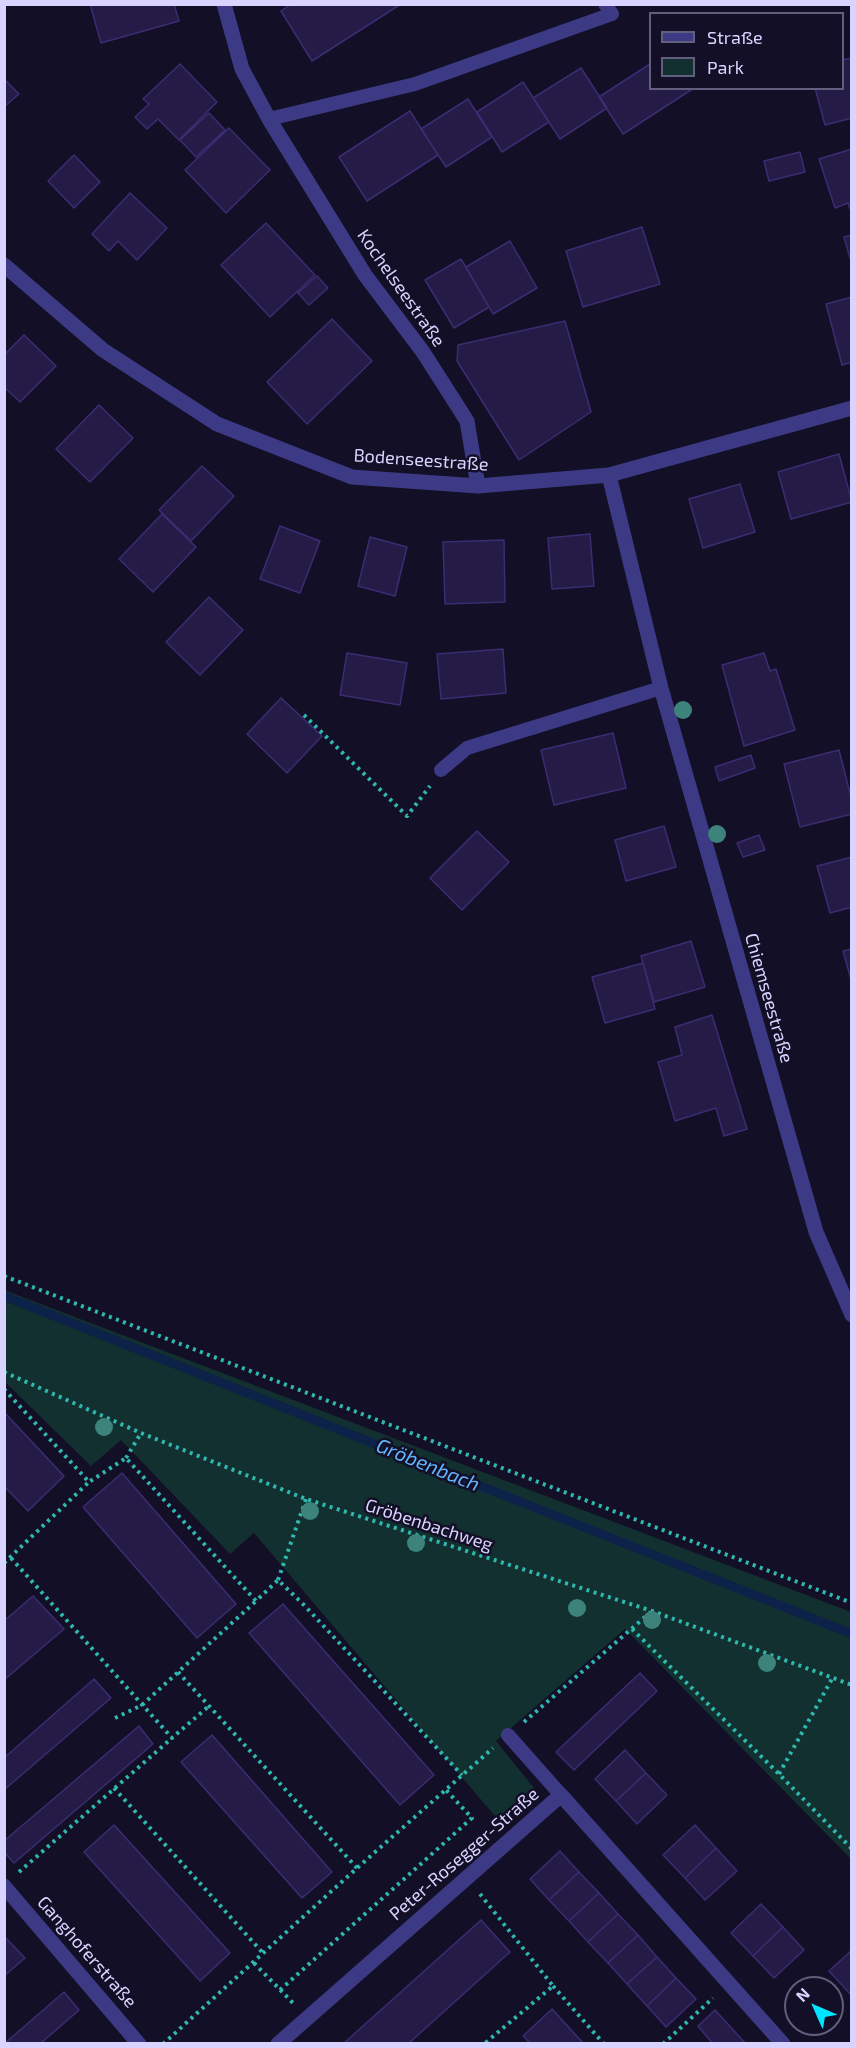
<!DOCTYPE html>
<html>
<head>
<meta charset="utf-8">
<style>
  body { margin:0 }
  #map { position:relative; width:856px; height:2048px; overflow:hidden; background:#130f26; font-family:"Exo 2",sans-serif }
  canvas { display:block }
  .frame { position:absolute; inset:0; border:6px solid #d9d4ff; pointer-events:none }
  .legend { position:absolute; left:649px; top:12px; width:195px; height:78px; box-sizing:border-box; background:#130f26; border:2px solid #625e7d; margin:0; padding:8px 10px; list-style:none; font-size:18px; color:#d9d4ff }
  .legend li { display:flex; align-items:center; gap:12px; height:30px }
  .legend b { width:30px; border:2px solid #625e7d }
  .north { position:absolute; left:784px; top:1976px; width:60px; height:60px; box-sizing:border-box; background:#130f26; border:2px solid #625e7d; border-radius:50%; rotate:315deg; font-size:16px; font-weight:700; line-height:24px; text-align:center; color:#d9d4ff }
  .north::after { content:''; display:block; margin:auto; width:21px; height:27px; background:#00e5ff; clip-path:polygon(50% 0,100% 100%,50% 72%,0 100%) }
</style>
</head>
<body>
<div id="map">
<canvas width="856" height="2048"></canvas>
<div class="frame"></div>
<ul class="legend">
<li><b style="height:8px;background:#3d3a85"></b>Straße</li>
<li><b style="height:16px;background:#12302f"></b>Park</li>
</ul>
<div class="north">N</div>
</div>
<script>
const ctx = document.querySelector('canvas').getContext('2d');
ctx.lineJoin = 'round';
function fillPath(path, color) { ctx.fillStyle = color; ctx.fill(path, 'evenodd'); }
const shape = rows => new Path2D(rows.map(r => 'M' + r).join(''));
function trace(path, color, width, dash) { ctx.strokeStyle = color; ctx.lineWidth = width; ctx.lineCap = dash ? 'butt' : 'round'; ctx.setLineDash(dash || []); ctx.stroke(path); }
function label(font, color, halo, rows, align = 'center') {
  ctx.font = font + ' "Exo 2",sans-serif'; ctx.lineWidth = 5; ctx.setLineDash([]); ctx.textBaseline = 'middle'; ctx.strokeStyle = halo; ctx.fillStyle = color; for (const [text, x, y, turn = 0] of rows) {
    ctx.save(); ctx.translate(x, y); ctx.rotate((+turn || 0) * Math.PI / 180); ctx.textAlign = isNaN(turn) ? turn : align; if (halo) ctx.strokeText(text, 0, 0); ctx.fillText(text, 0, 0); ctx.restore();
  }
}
fillPath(shape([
  [4,1290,851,1612,851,1859,625,1629,496,1741,534,1788,500,1822,254,1533,230,1554,121,1440,91,1466,5,1382]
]), '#12302f');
trace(shape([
  [4,1296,852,1634]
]), '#0c2248', 9);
const building = shape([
  [90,4,174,4,179,21,101,43,90,4],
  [291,4,401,4,312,61,281,11,291,4],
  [852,58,852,118,825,125,815,88,842,88,842,60,852,58],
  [180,64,217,102,179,140,158,119,147,129,135,117,149,104,143,99,180,64],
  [650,64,650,88,694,88,623,134,599,97,650,64],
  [581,68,607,108,560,139,533,98,581,68],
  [4,79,19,94,4,107,4,79],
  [523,82,549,122,502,152,477,112,523,82],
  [468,99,492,137,446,167,421,129,468,99],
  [410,111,438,155,367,201,339,157,410,111],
  [209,113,225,130,196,157,180,140,209,113],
  [229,128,270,170,226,213,185,170,229,128],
  [852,149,852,208,850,209,848,203,835,208,819,159,852,149],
  [800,152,805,172,769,181,764,161,800,152],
  [74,155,100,182,74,208,48,181,74,155],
  [130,193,167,228,137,260,118,241,109,251,92,234,130,193],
  [266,223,315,275,270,317,221,265,266,223],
  [642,227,660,284,583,307,566,251,642,227],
  [852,235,852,258,850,258,844,237,852,235],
  [510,241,537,288,493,314,466,267,510,241],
  [461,259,489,307,454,328,425,280,461,259],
  [317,276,328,288,309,305,298,293,317,276],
  [852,297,852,362,842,365,826,304,852,297],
  [332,319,372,361,307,424,267,382,332,319],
  [565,321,591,412,519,460,457,361,458,345,565,321],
  [24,335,56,366,20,402,4,387,4,355,24,335],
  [99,405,133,438,90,482,56,449,99,405],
  [839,454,852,502,791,519,778,472,839,454],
  [202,466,234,496,191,541,159,510,202,466],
  [740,484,755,532,703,548,689,499,740,484],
  [162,514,196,547,153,592,119,559,162,514],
  [280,526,320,541,300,593,260,579,280,526],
  [590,534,594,586,552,589,548,538,590,534],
  [370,537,407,547,395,596,358,586,370,537],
  [504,540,505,602,445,604,443,542,504,540],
  [209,597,243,630,200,675,166,642,209,597],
  [503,649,506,693,441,699,437,654,503,649],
  [347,653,407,663,400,705,340,695,347,653],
  [764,653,770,671,776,669,795,730,744,746,722,665,764,653],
  [281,698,322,736,287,773,247,734,281,698],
  [613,733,626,788,554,805,541,750,613,733],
  [839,750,852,801,852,814,800,827,784,764,839,750],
  [751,755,755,768,719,781,715,767,751,755],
  [664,826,676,867,626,881,615,840,664,826],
  [477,831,509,862,462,910,430,878,477,831],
  [759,835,765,850,743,857,737,843,759,835],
  [852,857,852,907,830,913,817,866,852,857],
  [691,941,705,987,654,1002,641,956,691,941],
  [852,949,852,983,843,951,852,949],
  [643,963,655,1009,605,1023,592,977,643,963],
  [712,1015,747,1129,724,1136,716,1108,675,1121,658,1062,682,1055,675,1027,712,1015],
  [4,1412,64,1476,28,1511,4,1486,4,1412],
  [122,1473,236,1604,197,1638,83,1507,122,1473],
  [33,1596,64,1629,4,1680,4,1621,33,1596],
  [283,1604,434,1775,400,1805,249,1633,283,1604],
  [640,1673,657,1691,574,1770,556,1752,640,1673],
  [94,1679,111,1698,4,1790,4,1758,94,1679],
  [139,1726,153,1744,14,1863,4,1852,4,1841,139,1726],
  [212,1735,332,1872,302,1898,181,1762,212,1735],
  [625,1750,646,1773,616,1801,595,1779,625,1750],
  [646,1773,667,1795,637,1824,616,1801,646,1773],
  [114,1825,230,1953,200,1981,84,1852,114,1825],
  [695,1825,716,1848,685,1878,663,1855,695,1825],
  [716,1848,737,1871,705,1900,685,1878,716,1848],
  [560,1851,579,1872,549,1900,530,1879,560,1851],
  [579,1872,599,1893,569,1921,549,1900,579,1872],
  [599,1893,618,1914,588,1942,569,1921,599,1893],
  [761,1904,783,1927,753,1956,731,1933,761,1904],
  [618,1914,638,1935,608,1963,588,1942,618,1914],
  [481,1920,510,1952,408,2044,343,2044,481,1920],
  [783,1927,804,1950,774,1978,753,1956,783,1927],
  [638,1935,657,1957,627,1984,608,1963,638,1935],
  [4,1936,25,1958,4,1976,4,1936],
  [852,1950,852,1996,829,1971,852,1950],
  [657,1957,676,1978,647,2006,627,1984,657,1957],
  [676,1978,696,1999,666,2027,647,2006,676,1978],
  [64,1992,79,2010,40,2044,4,2044,64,1992],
  [552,2009,584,2044,531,2044,523,2036,552,2009],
  [715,2010,746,2044,713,2044,698,2026,715,2010]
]);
fillPath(building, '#241b47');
trace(building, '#3b2d73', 1.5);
trace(shape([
  [304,715,407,816,430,786],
  [4,1276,852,1603],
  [4,1372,141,1433,306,1499,652,1611,852,1685],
  [4,1389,89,1482,126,1458,256,1601,278,1580,304,1605,462,1775],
  [126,1458,141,1433],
  [11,1558,172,1738,209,1706],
  [4,1563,89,1482],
  [278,1580,306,1499],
  [632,1629,779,1774,852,1849],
  [178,1672,357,1868],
  [115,1718,142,1705,256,1601],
  [524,1722,652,1611],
  [779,1774,833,1677],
  [114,1788,262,1952],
  [19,1872,172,1738],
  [480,1894,553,1986,484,2044],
  [254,1963,293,2003],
  [553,1986,604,2044],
  [280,1990,472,1818,446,1790],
  [163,2044,357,1868,493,1748],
  [663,2044,713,1998]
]), '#2fb8b0', 4, [3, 4.5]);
trace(shape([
  [269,119,415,84,612,14,605,4],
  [441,770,467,748,661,688],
  [508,1735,561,1795]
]), '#3d3a85', 14);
trace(shape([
  [224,4,242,69,269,119,365,275,423,352,467,421,478,486],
  [4,265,103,350,217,424,352,477,478,486,609,475,852,408],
  [609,475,661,688,816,1232,852,1315],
  [4,1886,139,2044],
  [278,2044,561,1795,783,2044]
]), '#3d3a85', 15);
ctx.fillStyle = '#3d827b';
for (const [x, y] of [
  [683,710],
  [717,834],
  [104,1427],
  [310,1511],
  [416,1543],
  [577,1608],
  [652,1620],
  [767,1663]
]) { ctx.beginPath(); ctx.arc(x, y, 9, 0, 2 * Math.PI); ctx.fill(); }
label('18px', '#d9d4ff', '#130f26', [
  ["Kochelseestraße",401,288,55],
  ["Bodenseestraße",421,460,4],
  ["Chiemseestraße",769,998,74],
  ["Gröbenbachweg",429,1525,18],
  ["Peter-Rosegger-Straße",464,1854,-41],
  ["Ganghoferstraße",87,1952,49]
]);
label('italic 20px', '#62b6ff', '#130f26', [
  ["Gröbenbach",428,1465,22]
]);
</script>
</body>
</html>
